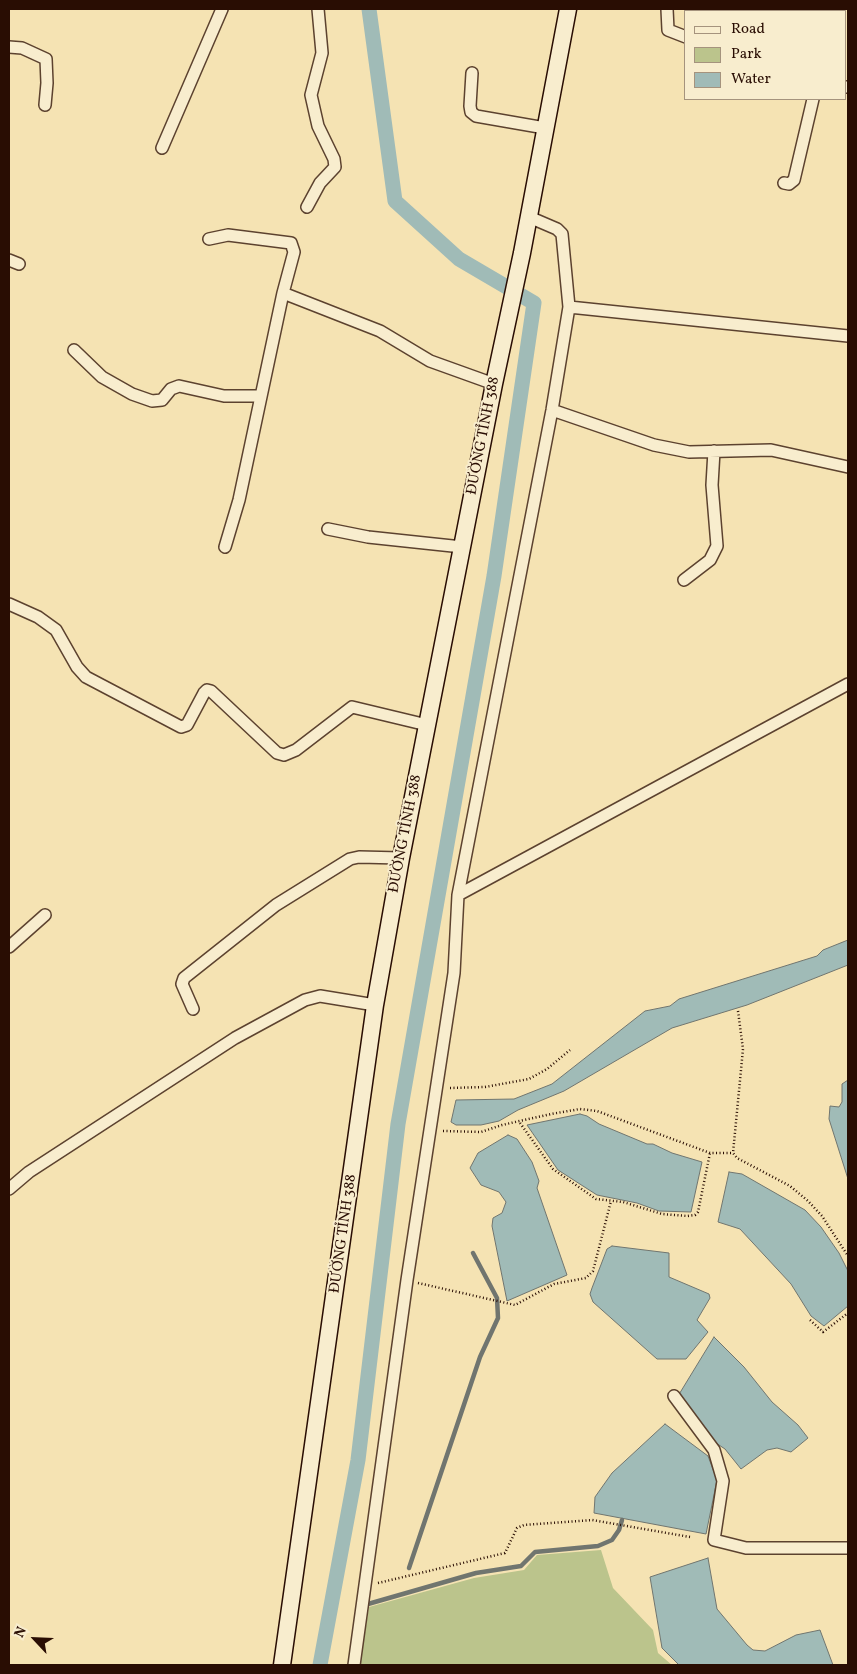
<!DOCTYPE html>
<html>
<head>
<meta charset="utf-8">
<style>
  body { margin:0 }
  #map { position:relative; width:857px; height:1674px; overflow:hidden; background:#f5e3b3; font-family:Vollkorn,serif }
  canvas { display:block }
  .frame { position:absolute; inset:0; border:10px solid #290d03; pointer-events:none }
  .legend { position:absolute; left:684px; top:10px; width:162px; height:90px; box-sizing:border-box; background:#f8edce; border:1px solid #a5937d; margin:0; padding:6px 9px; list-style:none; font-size:15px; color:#290d03 }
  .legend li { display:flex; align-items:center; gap:10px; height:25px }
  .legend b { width:25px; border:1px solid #a5937d }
  .north { position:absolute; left:10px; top:1614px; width:50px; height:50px; -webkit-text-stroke:4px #f8edce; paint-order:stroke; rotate:295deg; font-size:14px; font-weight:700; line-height:20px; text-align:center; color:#290d03 }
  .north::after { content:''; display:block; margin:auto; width:18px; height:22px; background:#290d03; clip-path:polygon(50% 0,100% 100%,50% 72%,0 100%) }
</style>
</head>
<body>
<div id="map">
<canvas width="857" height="1674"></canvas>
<div class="frame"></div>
<ul class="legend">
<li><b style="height:6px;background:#f8edce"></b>Road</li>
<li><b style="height:14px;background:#bbc48c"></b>Park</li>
<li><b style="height:14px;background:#a0bbb7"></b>Water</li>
</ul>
<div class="north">N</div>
</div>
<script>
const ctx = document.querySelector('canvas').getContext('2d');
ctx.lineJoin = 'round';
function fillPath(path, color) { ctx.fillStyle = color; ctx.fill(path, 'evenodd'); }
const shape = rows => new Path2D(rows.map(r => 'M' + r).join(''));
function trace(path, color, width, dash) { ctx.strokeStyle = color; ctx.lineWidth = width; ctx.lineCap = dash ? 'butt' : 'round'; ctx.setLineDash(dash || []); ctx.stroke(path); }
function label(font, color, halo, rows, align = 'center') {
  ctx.font = font + ' Vollkorn,serif'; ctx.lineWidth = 4; ctx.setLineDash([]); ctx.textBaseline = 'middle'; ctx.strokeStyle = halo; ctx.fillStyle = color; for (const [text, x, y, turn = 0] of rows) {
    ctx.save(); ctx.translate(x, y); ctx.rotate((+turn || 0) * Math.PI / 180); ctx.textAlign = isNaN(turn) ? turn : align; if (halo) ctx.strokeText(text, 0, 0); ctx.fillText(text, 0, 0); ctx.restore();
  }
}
fillPath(shape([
  [601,1550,613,1588,653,1630,658,1653,672,1665,360,1665,369,1607,474,1578,524,1570,537,1555]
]), '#bbc48c');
const water = shape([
  [848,940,848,965,747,1005,672,1028,564,1091,518,1110,499,1121,481,1125,456,1125,451,1122,456,1100,514,1099,552,1084,645,1011,670,1006,679,999,817,956,823,950,848,940],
  [848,1080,848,1179,829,1119,830,1106,839,1107,842,1102,842,1084,848,1080],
  [580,1114,587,1116,599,1124,647,1144,653,1144,672,1153,702,1162,691,1212,659,1211,637,1203,597,1195,558,1170,527,1125,580,1114],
  [508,1135,517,1139,532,1162,539,1181,537,1188,567,1275,507,1301,492,1226,493,1218,502,1213,506,1202,499,1192,481,1185,470,1168,478,1153,508,1135],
  [729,1172,742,1174,805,1210,821,1227,839,1253,848,1271,848,1306,824,1326,811,1316,791,1284,740,1229,718,1222,729,1172],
  [612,1246,669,1253,669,1277,709,1294,710,1298,697,1320,708,1332,686,1359,657,1359,593,1302,590,1294,592,1288,607,1249,612,1246],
  [714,1337,744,1367,772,1402,798,1425,808,1438,791,1452,777,1448,767,1450,741,1469,725,1449,710,1439,678,1396,714,1337],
  [665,1424,708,1456,717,1480,706,1534,594,1513,595,1497,612,1473,665,1424],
  [708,1558,717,1609,747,1645,753,1650,765,1651,796,1635,820,1630,833,1665,679,1665,662,1648,650,1577,708,1558]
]);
fillPath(water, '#a0bbb7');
trace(water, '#70756f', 1);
trace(shape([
  [409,1568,480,1357,498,1318,497,1298,473,1253],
  [368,1604,476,1573,521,1566,535,1552,598,1546,612,1540,619,1530,622,1520]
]), '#70756f', 4.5);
trace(shape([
  [320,1665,358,1460,398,1124,494,576,534,303,459,259,395,201,369,9]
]), '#a0bbb7', 15);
const street = shape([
  [667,9,668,30,686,37],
  [9,47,22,48,46,59,47,83,45,105],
  [472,73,470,106,471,112,476,116,545,128],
  [846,87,848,87],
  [162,148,222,9],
  [784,183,789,184,794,180,813,99],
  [307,207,320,183,335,167,334,159,318,126,311,95,322,53,318,9],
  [529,217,557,229,562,234,569,307,848,336],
  [209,239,228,235,291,243,294,252,283,293,380,331,430,361,494,384],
  [9,260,19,264],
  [74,350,102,377,132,394,152,401,162,400,171,389,179,386,224,396,261,396],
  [552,410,654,445,689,452,771,450,848,467],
  [328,529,368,537,462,547],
  [225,547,239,500,283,293],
  [684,580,710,560,717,546,712,485,714,451],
  [9,604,38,617,56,630,77,667,86,677,181,727,187,725,204,693,207,690,211,691,277,753,284,755,296,750,352,707,427,725],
  [458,895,848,684],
  [9,947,45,915],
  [193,1009,182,984,184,978,276,905,350,859,359,857,401,858],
  [9,1189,29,1172,235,1038,305,1000,320,996,375,1005],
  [674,1396,714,1450,723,1481,714,1540,746,1548,848,1548],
  [354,1665,407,1280,454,973,458,895,552,410,569,307]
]);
const secondary = shape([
  [282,1665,375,1005,401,858,494,384,522,253,568,9]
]);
trace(street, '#5c422f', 14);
trace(secondary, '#290d03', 19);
trace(shape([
  [738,1011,743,1049,733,1153,737,1158,790,1186,808,1201,822,1216,848,1256],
  [450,1088,485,1087,529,1079,547,1069,570,1050],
  [520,1123,553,1169,596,1199,623,1202,662,1214,687,1216,695,1215,698,1212,710,1153],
  [443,1131,481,1132,502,1125,551,1114,580,1109,597,1111,710,1153,733,1153],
  [418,1283,515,1305,554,1284,586,1278,593,1271,611,1201],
  [810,1320,823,1332,848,1313],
  [378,1583,505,1553,517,1528,524,1525,592,1520,690,1537]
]), '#290d03', 2.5, [1, 2.5]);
trace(street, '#f8edce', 11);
trace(secondary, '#f8edce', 16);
label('15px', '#290d03', '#f8edce', [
  ["ĐƯỜNG TỈNH 388",484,436,-79],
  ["ĐƯỜNG TỈNH 388",406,834,-79],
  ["ĐƯỜNG TỈNH 388",344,1234,-82]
]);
</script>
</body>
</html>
